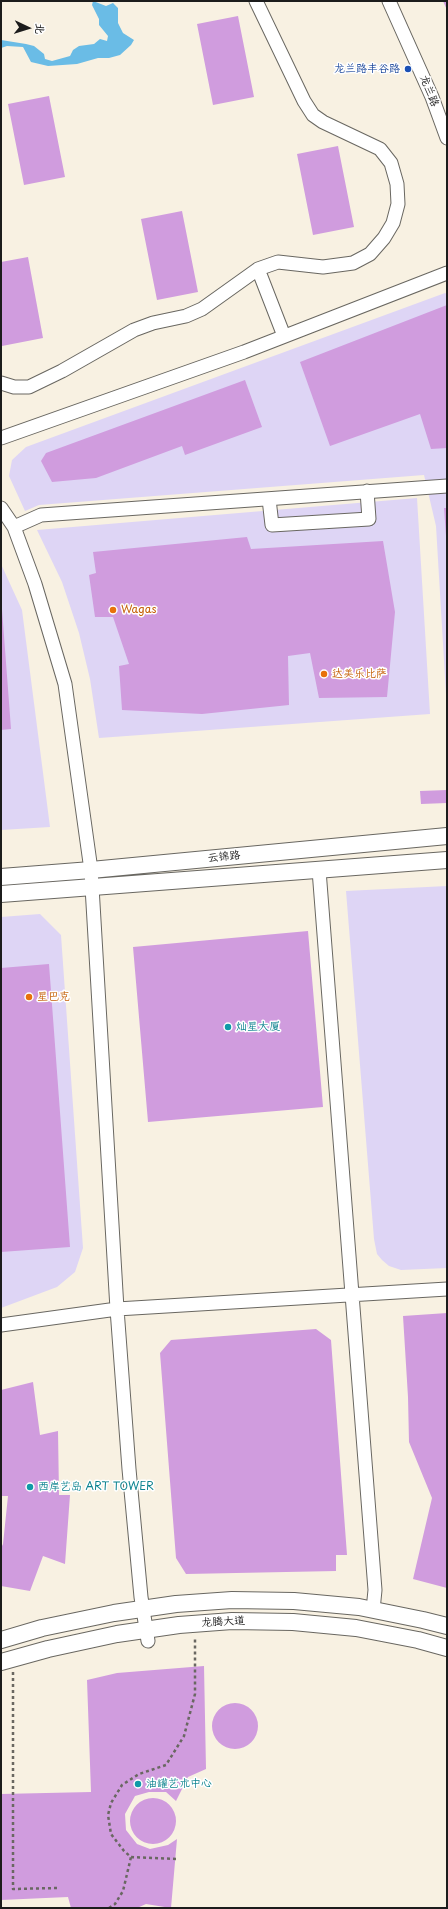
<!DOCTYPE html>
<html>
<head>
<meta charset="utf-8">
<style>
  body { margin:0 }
  #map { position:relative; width:448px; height:1909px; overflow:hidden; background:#f8f1e2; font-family:"Playpen Sans","LXGW WenKai TC",sans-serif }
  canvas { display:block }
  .frame { position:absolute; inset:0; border:2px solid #1c1c1c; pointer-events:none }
  .north { position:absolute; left:8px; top:8px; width:40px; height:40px; -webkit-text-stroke:3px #fff; paint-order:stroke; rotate:94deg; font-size:11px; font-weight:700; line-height:16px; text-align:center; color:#1c1c1c }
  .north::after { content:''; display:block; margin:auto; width:14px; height:18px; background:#1c1c1c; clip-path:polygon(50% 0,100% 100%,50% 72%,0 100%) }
</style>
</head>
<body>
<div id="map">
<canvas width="448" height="1909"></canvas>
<div class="frame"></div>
<div class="north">北</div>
</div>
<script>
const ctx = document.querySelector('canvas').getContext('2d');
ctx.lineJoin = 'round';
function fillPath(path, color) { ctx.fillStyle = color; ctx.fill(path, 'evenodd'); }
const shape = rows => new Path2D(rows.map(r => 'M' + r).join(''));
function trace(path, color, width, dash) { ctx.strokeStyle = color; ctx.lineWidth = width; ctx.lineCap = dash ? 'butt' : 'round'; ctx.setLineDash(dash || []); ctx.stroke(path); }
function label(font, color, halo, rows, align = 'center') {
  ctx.font = font + ' "Playpen Sans","LXGW WenKai TC",sans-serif'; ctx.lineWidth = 3; ctx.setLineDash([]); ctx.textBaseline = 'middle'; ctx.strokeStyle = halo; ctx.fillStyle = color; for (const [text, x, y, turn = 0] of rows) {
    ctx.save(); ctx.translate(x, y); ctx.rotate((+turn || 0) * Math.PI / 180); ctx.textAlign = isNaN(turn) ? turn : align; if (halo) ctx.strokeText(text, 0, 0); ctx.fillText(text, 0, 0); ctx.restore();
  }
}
fillPath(shape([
  [445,293,447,294,447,711,436,526,424,475,39,505,25,511,9,476,12,460,26,447],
  [417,498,430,714,99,738,90,679,79,633,62,582,37,530],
  [1,564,22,610,50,827,1,830],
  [447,886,447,1268,401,1270,389,1266,382,1260,377,1254,374,1239,346,891],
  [40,914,61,935,83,1248,75,1272,57,1287,1,1308,1,917]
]), '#ded5f5');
fillPath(shape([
  [93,1,106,6,113,3,118,8,118,23,123,33,134,40,131,45,120,55,109,58,98,58,77,64,48,66,31,62,23,47,7,46,1,48,1,40,26,44,34,46,44,54,45,59,52,61,70,56,73,50,79,46,94,44,100,39,107,41,108,36,99,25,99,19,92,5]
]), '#6abce6');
fillPath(shape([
  [443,1,447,1,447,10],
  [238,16,254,97,213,105,197,24],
  [49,96,65,177,24,185,8,104],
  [338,146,354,227,313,235,297,154],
  [182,211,198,292,157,300,141,219],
  [28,257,43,338,2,346,1,262],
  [447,305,447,448,431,449,420,414,330,446,300,362],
  [245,380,262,427,185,455,182,446,96,478,52,482,41,461,46,453],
  [444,508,447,508,447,536,446,536],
  [247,537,251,549,383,541,395,612,387,697,319,698,310,653,288,656,289,705,202,714,122,710,119,666,129,664,113,617,95,617,89,575,96,573,93,552],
  [1,596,11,729,1,730],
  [447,790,447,803,421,804,420,791],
  [308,931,323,1107,148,1122,133,947],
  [49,964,70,1247,1,1252,1,968],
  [447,1313,447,1588,413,1579,432,1498,409,1442,408,1397,403,1316],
  [316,1329,331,1340,347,1555,336,1555,336,1571,186,1574,176,1558,160,1353,171,1340],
  [33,1382,40,1435,58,1431,59,1495,70,1495,65,1564,43,1556,30,1591,1,1586,1,1548,3,1544,8,1496,2,1496,1,1390],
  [204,1666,206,1769,188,1777,176,1801,166,1792,149,1792,135,1796,125,1814,126,1830,137,1844,150,1849,168,1845,177,1839,171,1908,146,1904,137,1908,71,1908,68,1897,1,1900,1,1794,91,1792,87,1680,117,1673],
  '212 1726a23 23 0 1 1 46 0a23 23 0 1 1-46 0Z',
  '130 1821a23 23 0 1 1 46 0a23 23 0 1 1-46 0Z'
]), '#d09cde');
const minor = shape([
  [389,1,432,97,447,138],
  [258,269,284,336],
  [1,383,14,387,29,387,62,371,134,330,153,323,186,316,202,309,258,269,278,262,323,267,353,263,370,254,384,238,393,223,398,204,397,184,391,163,380,149,323,122,313,115,304,101,256,1],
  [1,438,244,352,447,273],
  [269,499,272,525,369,519,367,491],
  [1,508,14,527,35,584,65,684,91,870,117,1309,129,1469,141,1597,148,1641],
  [14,527,41,515,447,486],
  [319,870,375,1590,373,1610],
  [1,1325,117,1309,447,1289]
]);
const major = shape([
  [1,877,91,870,447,836],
  [1,894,447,860],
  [1,1640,42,1628,114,1613,176,1604,232,1600,294,1601,359,1607,423,1620,447,1626],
  [1,1662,48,1649,117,1634,179,1625,232,1621,293,1622,356,1628,418,1640,447,1648]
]);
trace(minor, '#696761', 15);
trace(major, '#696761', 18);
trace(shape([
  [13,1672,13,1889,58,1888],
  [176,1859,131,1857,124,1851,111,1834,108,1815,111,1803,122,1785,139,1774,166,1765,184,1736,195,1694,195,1638],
  [109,1908,115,1904,123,1891,131,1857]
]), '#696761', 2.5, [3, 3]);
trace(minor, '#fff', 13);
trace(major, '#fff', 16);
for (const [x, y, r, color] of [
  [408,69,4,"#1a4fb4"],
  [113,610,4,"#e8710a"],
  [324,674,4,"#e8710a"],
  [29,997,4,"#e8710a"],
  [228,1027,4,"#0f9aa8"],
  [30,1487,4,"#0f9aa8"],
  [138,1784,4,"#0f9aa8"]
]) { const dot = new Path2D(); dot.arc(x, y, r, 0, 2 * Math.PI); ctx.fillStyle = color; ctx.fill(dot); trace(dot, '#fff', 1.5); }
label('11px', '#164399', '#fff', [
  ["龙兰路丰谷路",400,69]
], 'right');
label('11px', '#1c1c1c', '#fff', [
  ["龙兰路",429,91,68],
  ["云锦路",224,857,-6],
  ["龙腾大道",223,1622,-3]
]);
label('11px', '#c56008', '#fff', [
  ["Wagas",121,610],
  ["达美乐比萨",332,674],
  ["星巴克",37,997]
], 'left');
label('11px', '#0d838f', '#fff', [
  ["灿星大厦",236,1027],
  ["西岸艺岛 ART TOWER",38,1487],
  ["油罐艺术中心",146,1784]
], 'left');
</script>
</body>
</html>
